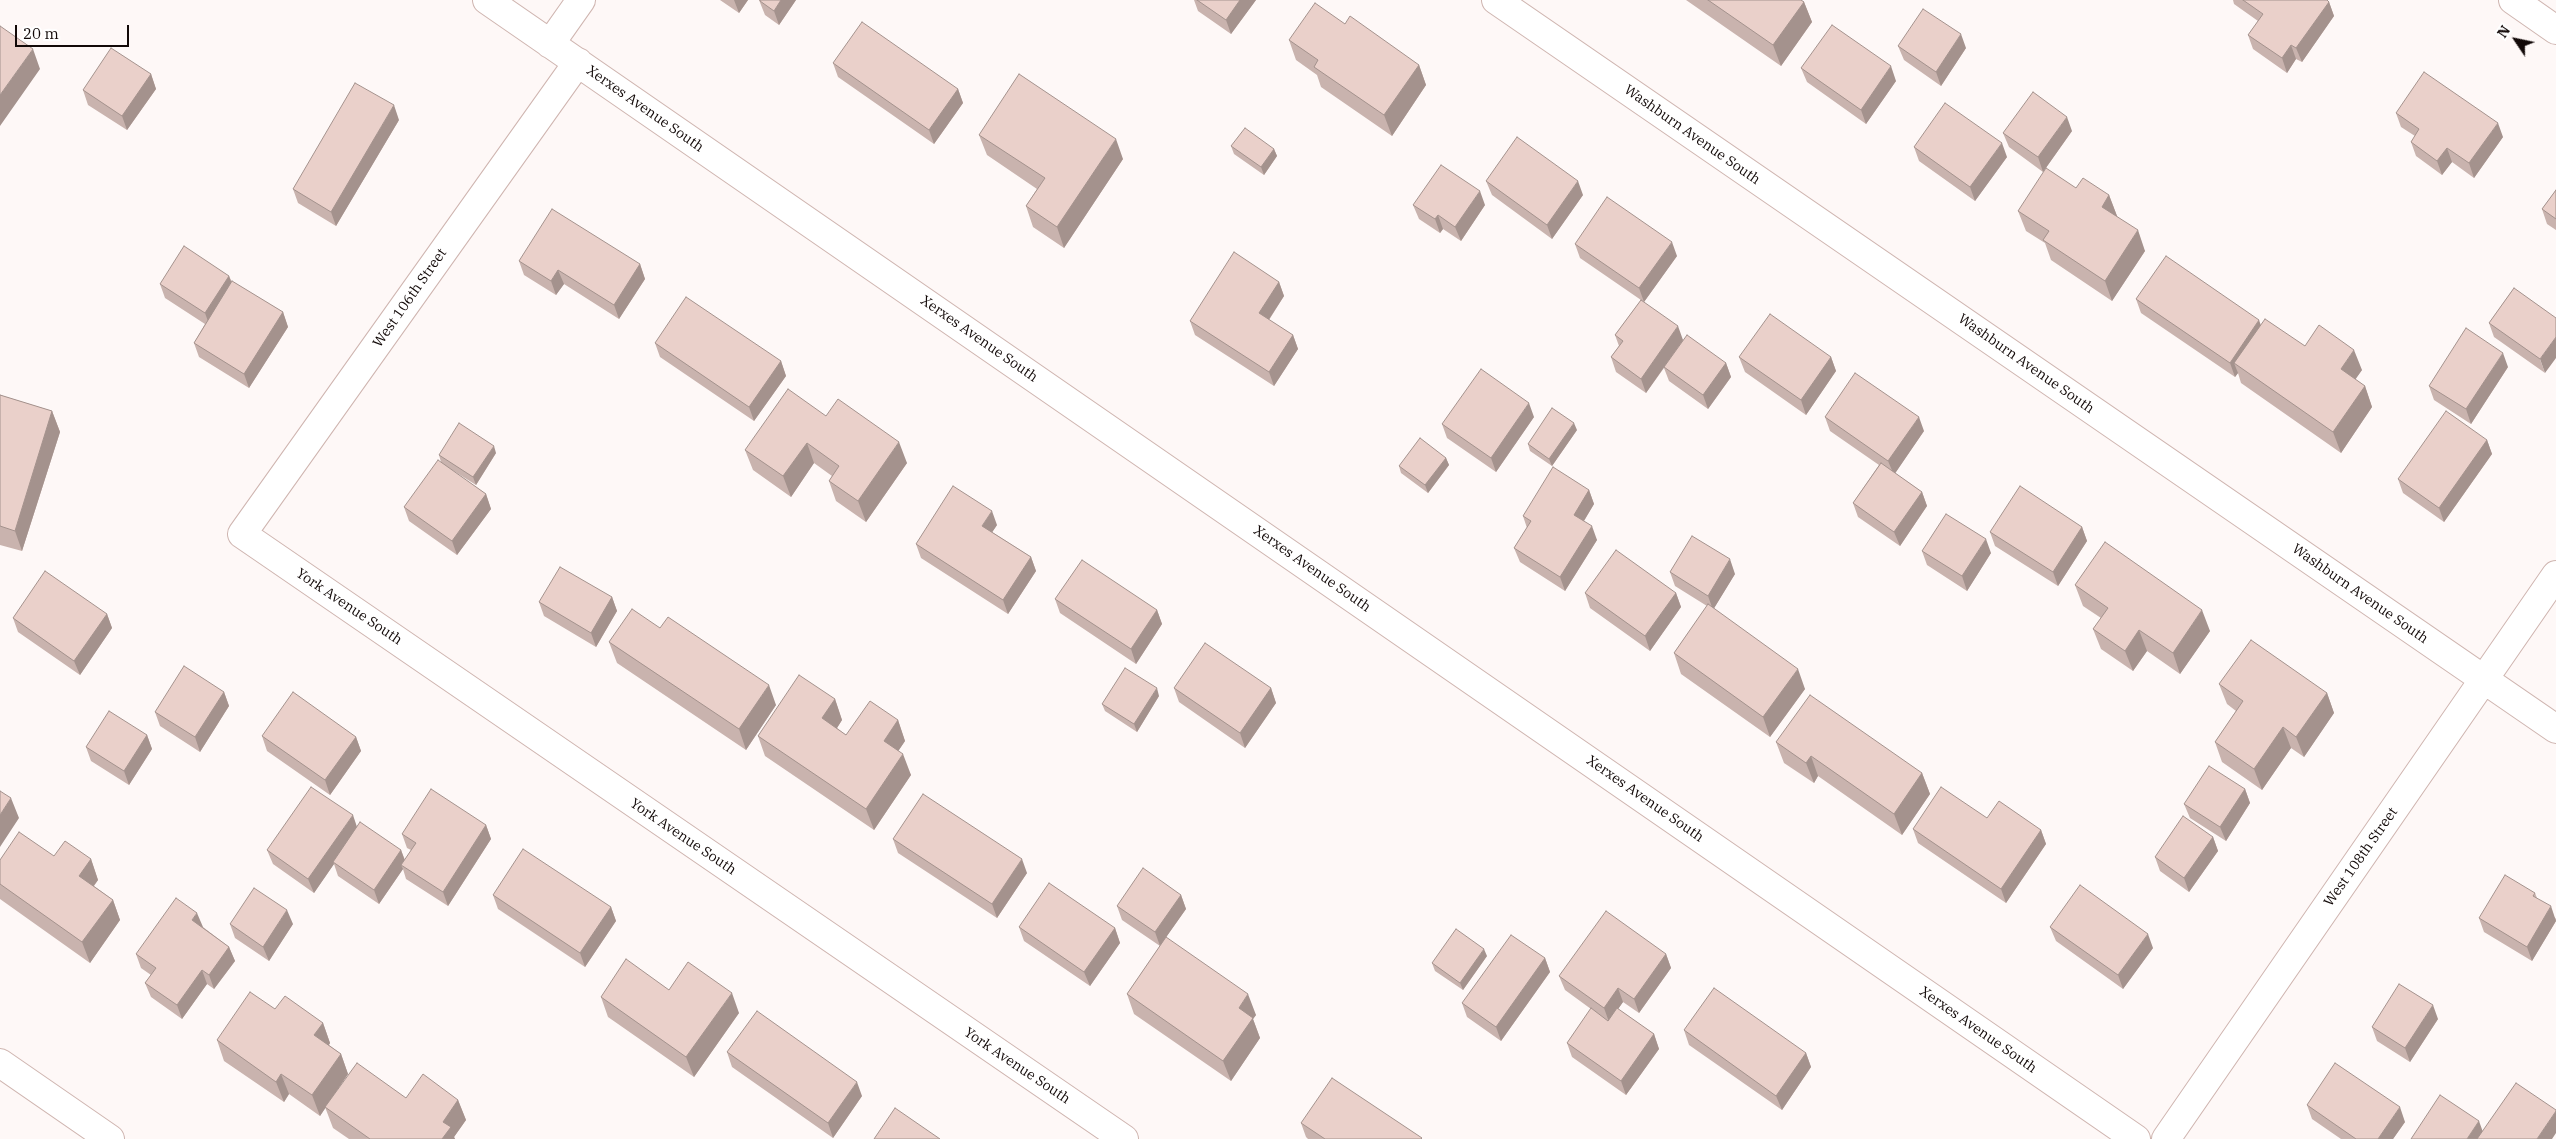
<!DOCTYPE html>
<html>
<head>
<meta charset="utf-8">
<style>
  body { margin:0 }
  #map { position:relative; width:2556px; height:1139px; overflow:hidden; background:#fef8f7; font-family:"IBM Plex Serif",serif }
  canvas { display:block }
  .north { position:absolute; left:2491px; top:15px; width:50px; height:50px; -webkit-text-stroke:4px #fff; paint-order:stroke; rotate:304deg; font-size:14px; font-weight:700; line-height:20px; text-align:center; color:#120908 }
  .north::after { content:''; display:block; margin:auto; width:18px; height:22px; background:#120908; clip-path:polygon(50% 0,100% 100%,50% 72%,0 100%) }
  .scale { position:absolute; left:15px; top:25px; width:114px; height:22px; box-sizing:border-box; border:2px solid #120908; border-top:0; padding-left:6px; font-size:15px; line-height:18px; white-space:nowrap; color:#120908; -webkit-text-stroke:4px #fff; paint-order:stroke }
</style>
</head>
<body>
<div id="map">
<canvas width="2556" height="1139"></canvas>
<div class="north">N</div>
<div class="scale">20 m</div>
</div>
<script>
const ctx = document.querySelector('canvas').getContext('2d');
ctx.lineJoin = 'round';
const shape = rows => new Path2D(rows.map(r => 'M' + r).join(''));
function trace(path, color, width, dash) { ctx.strokeStyle = color; ctx.lineWidth = width; ctx.lineCap = dash ? 'butt' : 'round'; ctx.setLineDash(dash || []); ctx.stroke(path); }
function fillPath(path, color) { ctx.fillStyle = color; ctx.fill(path, 'evenodd'); }
function label(font, color, halo, rows, align = 'center') {
  ctx.font = font + ' "IBM Plex Serif",serif'; ctx.lineWidth = 4; ctx.setLineDash([]); ctx.textBaseline = 'middle'; ctx.strokeStyle = halo; ctx.fillStyle = color; for (const [text, x, y, turn = 0] of rows) {
    ctx.save(); ctx.translate(x, y); ctx.rotate((+turn || 0) * Math.PI / 180); ctx.textAlign = isNaN(turn) ? turn : align; if (halo) ctx.strokeText(text, 0, 0); ctx.fillText(text, 0, 0); ctx.restore();
  }
}
const minor = shape([
  [487,0,2136,1139],
  [1496,0,2556,729],
  [2513,0,2556,30],
  [550,44,581,0],
  [578,62,242,534,1124,1139],
  [0,1063,110,1139],
  [2166,1139,2556,575]
]);
trace(minor, '#cfb5b0', 30);
trace(minor, '#fff', 28);
fillPath(shape([
  [720,0,748,0,739,13],
  [759,0,796,0,779,25,765,15],
  [1194,0,1256,0,1231,34,1198,11],
  [1686,0,1801,0,1804,2,1812,22,1781,66],
  [2233,0,2327,0,2329,2,2334,16,2302,62,2296,59,2287,73,2253,49,2248,35,2258,21,2234,4],
  [1345,24,1419,65,1426,85,1392,136,1321,87,1317,75,1296,60,1289,40],
  [1898,46,1966,48,1941,86,1904,60],
  [833,63,958,89,963,103,934,144,838,77],
  [1801,68,1896,81,1866,124,1807,82],
  [151,74,156,89,127,130,88,105,83,90],
  [2396,113,2503,137,2474,178,2452,162,2442,175,2416,156,2411,142,2415,136,2401,127],
  [399,120,336,226,298,203,293,189],
  [2072,131,2043,172,2009,147,2003,133],
  [979,135,1123,159,1064,248,1033,227,1026,206,1037,189,987,155],
  [1231,146,1274,149,1277,156,1264,175,1234,154],
  [1914,147,2007,157,1975,201,1919,161],
  [1486,181,1583,195,1552,239,1492,195],
  [2076,188,2109,195,2117,216,2145,251,2112,301,2051,260,2045,243,2026,231,2018,211],
  [2556,190,2556,230,2547,224,2542,209],
  [1413,205,1485,205,1461,241,1443,229,1440,233,1419,219],
  [1575,244,1677,256,1644,302,1683,340,1726,363,1731,377,1708,409,1669,381,1664,368,1646,393,1616,372,1611,357,1619,346,1615,335,1641,300,1580,258],
  [519,261,640,264,645,279,619,319,564,284,556,295,524,275],
  [229,276,232,282,283,312,288,327,249,388,199,357,194,343,205,324,165,298,160,284],
  [1279,282,1284,296,1269,320,1293,335,1298,349,1274,386,1195,335,1190,321],
  [2514,288,2545,373,2494,337,2489,323],
  [2136,299,2261,325,2305,346,2362,370,2355,379,2365,386,2372,407,2341,453,2241,383,2238,373,2235,377,2141,313],
  [655,343,781,361,786,376,754,421,660,357],
  [1739,357,1831,357,1836,371,1806,415,1745,372],
  [2508,367,2471,424,2434,400,2429,386],
  [0,395,52,411,60,432,22,551,0,545],
  [826,416,907,463,866,522,836,501,829,481,832,476,814,463,791,497,753,470,745,450],
  [1534,417,1496,472,1447,438,1442,424],
  [1825,417,1924,431,1895,473,1922,492,1927,506,1900,546,1858,517,1853,503,1879,465,1830,431],
  [1577,430,1552,466,1530,451,1528,444],
  [2487,440,2492,454,2444,522,2403,493,2398,479],
  [496,453,476,485,449,468,486,494,491,509,457,555,409,521,404,507,441,462,439,455],
  [1446,458,1449,465,1428,493,1401,473,1399,466],
  [1589,490,1594,504,1584,521,1597,540,1565,591,1520,562,1514,548,1527,528,1523,516],
  [997,525,992,532,1031,557,1036,571,1008,614,921,558,916,544],
  [2082,527,2087,541,2058,586,1995,546,1990,532],
  [1922,551,1991,553,1967,591,1927,565],
  [1670,572,1735,574,1714,608,1805,689,1770,737,1681,674,1674,653,1707,606,1675,586],
  [2075,585,2210,631,2180,674,2147,651,2133,671,2101,649,2093,629,2101,618,2083,606],
  [1585,593,1676,593,1681,607,1650,651,1590,608],
  [612,597,617,611,596,647,544,616,539,602],
  [1055,599,1157,610,1162,624,1136,664,1060,613],
  [107,614,112,628,80,675,18,632,13,618],
  [609,642,776,705,746,750,617,663],
  [2219,684,2327,693,2334,713,2304,757,2291,748,2262,790,2222,762,2215,742,2236,711,2227,704],
  [1174,688,1271,688,1276,703,1245,748,1179,702],
  [224,692,229,706,200,752,160,726,155,712],
  [1159,696,1137,732,1105,711,1102,704],
  [835,699,842,720,837,728,846,735,898,720,905,741,898,751,911,775,874,830,765,756,758,736],
  [147,735,152,749,129,785,91,761,86,747],
  [262,736,356,737,361,751,330,795,267,751],
  [1776,742,1922,773,1930,794,1902,835,1818,776,1814,783,1784,763],
  [2245,789,2250,803,2226,841,2190,818,2184,804],
  [1987,818,2041,830,2046,844,2006,903,1918,843,1913,829],
  [486,825,491,839,448,906,406,879,403,869,379,904,338,876,334,864,314,893,273,864,267,850,357,827,401,850,405,860,411,850,407,848,402,834],
  [2213,837,2218,851,2189,892,2160,871,2155,857],
  [893,839,1027,873,997,918,898,853],
  [54,856,91,859,98,880,94,886,113,900,120,920,90,963,0,899,0,860],
  [2535,893,2537,898,2556,919,2556,921,2532,961,2484,932,2479,918],
  [493,895,611,907,616,921,585,967,498,909],
  [1181,895,1186,909,1166,937,1256,1015,1253,1019,1260,1038,1231,1081,1134,1014,1127,994,1160,946,1122,920,1117,906],
  [230,924,293,924,269,961,235,938],
  [203,927,229,947,235,961,214,989,207,984,182,1019,151,997,145,983,151,975,141,968,136,954],
  [1019,927,1115,928,1120,943,1090,986,1024,941],
  [2050,927,2153,948,2123,989,2056,941],
  [1666,954,1671,968,1639,1013,1623,1002,1618,1009,1654,1034,1659,1049,1626,1095,1572,1057,1567,1043,1591,1009,1565,990,1559,976],
  [1487,956,1463,990,1435,971,1432,963],
  [1545,958,1550,972,1501,1041,1467,1017,1462,1003],
  [669,990,739,1013,694,1077,608,1017,601,997],
  [275,1009,323,1023,330,1043,329,1045,341,1054,348,1074,320,1116,289,1094,284,1102,224,1061,217,1040],
  [2438,1019,2410,1062,2377,1041,2372,1027],
  [1684,1030,1806,1053,1811,1067,1782,1110,1689,1045],
  [727,1052,862,1096,833,1138,732,1067],
  [406,1098,458,1100,466,1120,454,1137,455,1139,349,1139,333,1128,325,1107],
  [2307,1105,2405,1122,2393,1139,2341,1139,2312,1119],
  [1301,1123,1422,1138,1422,1139,1308,1139,1306,1137]
]), '#c9b3ae');
fillPath(shape([
  [734,0,748,0,739,13],
  [781,0,796,0,779,25,774,11],
  [1240,0,1256,0,1231,34,1226,20],
  [1804,2,1812,22,1781,66,1773,45],
  [2329,2,2334,16,2302,62,2296,48],
  [1961,34,1966,48,1941,86,1936,72],
  [2291,45,2296,59,2287,73,2282,58],
  [33,49,40,69,0,126,0,95],
  [1419,65,1426,85,1392,136,1384,115],
  [1891,66,1896,81,1866,124,1861,110],
  [151,74,156,89,127,130,122,116],
  [958,89,963,103,934,144,929,130],
  [394,105,399,120,336,226,331,212],
  [2067,117,2072,131,2043,172,2038,157],
  [2498,123,2503,137,2474,178,2469,163],
  [1116,139,1123,159,1064,248,1057,227],
  [2002,143,2007,157,1975,201,1970,187],
  [2447,148,2452,162,2442,175,2437,161],
  [1274,149,1277,156,1264,175,1261,167],
  [1578,181,1583,195,1552,239,1547,225],
  [1480,191,1485,205,1461,241,1455,227],
  [2109,195,2117,216,2109,227,2102,207],
  [1438,215,1443,229,1440,233,1435,219],
  [2138,230,2145,251,2112,301,2105,281],
  [1672,242,1677,256,1644,302,1639,288],
  [640,264,645,279,619,319,614,305],
  [558,270,564,284,556,295,551,281],
  [229,276,234,290,210,327,205,313],
  [1279,282,1284,296,1264,327,1259,313],
  [283,312,288,327,249,388,244,374],
  [2259,320,2264,334,2234,363,2238,373,2235,377,2230,363],
  [1678,326,1683,340,1646,393,1641,379],
  [1293,335,1298,349,1274,386,1269,372],
  [2556,337,2556,358,2545,373,2540,359],
  [2354,350,2362,370,2348,390,2341,369],
  [2503,353,2508,367,2471,424,2466,409],
  [1831,357,1836,371,1806,415,1801,400],
  [781,361,786,376,754,421,749,407],
  [1726,363,1731,377,1708,409,1703,395],
  [2365,386,2372,407,2341,453,2333,432],
  [1529,403,1534,417,1496,472,1491,458],
  [52,411,60,432,22,551,15,531],
  [1919,417,1924,431,1894,475,1888,461],
  [1574,423,1577,430,1552,466,1549,459],
  [2487,440,2492,454,2444,522,2439,508],
  [899,442,907,463,866,522,858,501],
  [807,443,814,463,791,497,783,476],
  [494,446,496,453,476,485,473,477],
  [1446,458,1449,465,1428,493,1425,485],
  [1589,490,1594,504,1579,529,1574,515],
  [1922,492,1927,506,1900,546,1894,532],
  [486,494,491,509,457,555,452,541],
  [992,511,997,525,987,540,982,526],
  [1592,526,1597,540,1565,591,1560,577],
  [2082,527,2087,541,2058,586,2053,572],
  [1986,539,1991,553,1967,591,1962,576],
  [1031,557,1036,571,1008,614,1003,600],
  [1730,559,1735,574,1713,610,1708,596],
  [1676,593,1681,607,1650,651,1645,636],
  [612,597,617,611,596,647,591,633],
  [1157,610,1162,624,1136,664,1131,649],
  [2202,610,2210,631,2180,674,2173,653],
  [107,614,112,628,80,675,74,661],
  [2139,630,2147,651,2133,671,2125,651],
  [1798,669,1805,689,1770,737,1763,717],
  [769,685,776,705,746,750,739,729],
  [1157,688,1159,696,1137,732,1134,724],
  [1271,688,1276,703,1245,748,1240,733],
  [224,692,229,706,200,752,195,737],
  [2327,693,2334,713,2304,757,2296,737],
  [835,699,842,720,830,739,822,718],
  [898,720,905,741,891,762,884,741],
  [2283,727,2291,748,2262,790,2254,769],
  [147,735,152,749,129,785,124,771],
  [356,737,361,751,330,795,325,780],
  [903,754,911,775,874,830,866,809],
  [1811,756,1818,776,1814,783,1806,763],
  [1922,773,1930,794,1902,835,1894,814],
  [2245,789,2250,803,2226,841,2220,827],
  [11,798,19,818,0,847,0,815],
  [353,815,358,830,333,862,334,864,314,893,308,879],
  [486,825,491,839,448,906,443,892],
  [2041,830,2046,844,2006,903,2001,889],
  [2213,837,2218,851,2189,892,2184,878],
  [401,850,406,864,401,865,403,869,379,904,374,890],
  [91,859,98,880,86,896,79,876],
  [1022,859,1027,873,997,918,992,904],
  [1181,895,1186,909,1160,946,1155,932],
  [113,900,120,920,90,963,82,942],
  [2551,906,2556,921,2532,961,2527,947],
  [611,907,616,921,585,967,580,953],
  [287,910,293,924,269,961,263,947],
  [197,913,203,927,197,934,192,920],
  [1115,928,1120,943,1090,986,1084,972],
  [2148,934,2153,948,2123,989,2118,975],
  [229,947,235,961,214,989,209,975],
  [1484,949,1487,956,1463,990,1460,983],
  [1666,954,1671,968,1639,1013,1634,999],
  [1545,958,1550,972,1501,1041,1496,1027],
  [202,970,207,984,182,1019,177,1005],
  [1618,988,1623,1002,1609,1022,1604,1008],
  [732,993,739,1013,694,1077,686,1057],
  [1248,994,1256,1015,1253,1019,1260,1038,1231,1081,1223,1061,1239,1008],
  [2433,1005,2438,1019,2410,1062,2405,1048],
  [323,1023,330,1043,322,1056,314,1035],
  [1654,1034,1659,1049,1626,1095,1621,1081],
  [1806,1053,1811,1067,1782,1110,1776,1096],
  [341,1054,348,1074,320,1116,312,1095],
  [281,1074,289,1094,284,1102,276,1082],
  [857,1082,862,1096,833,1138,828,1123],
  [458,1100,466,1120,454,1137,455,1139,442,1139,443,1122],
  [2400,1107,2405,1122,2393,1139,2378,1139],
  [2556,1111,2556,1133,2552,1139,2537,1139],
  [2479,1121,2484,1135,2482,1139,2467,1139]
]), '#a4928d');
const building = shape([
  [760,0,781,0,774,11,760,1,760,0],
  [1197,0,1240,0,1226,20,1197,0],
  [1708,0,1801,0,1804,2,1773,45,1708,0],
  [2243,0,2327,0,2329,2,2296,48,2291,45,2282,58,2248,35,2263,14,2243,0],
  [1315,3,1345,24,1350,16,1419,65,1384,115,1314,67,1318,60,1289,40,1315,3],
  [1923,9,1961,34,1936,72,1898,46,1923,9],
  [862,22,958,89,929,130,833,63,862,22],
  [1832,25,1891,66,1861,110,1801,68,1832,25],
  [0,26,33,49,0,95,0,26],
  [111,48,151,74,122,116,83,90,111,48],
  [2424,72,2498,123,2469,163,2447,148,2437,161,2411,142,2419,129,2396,113,2424,72],
  [1019,74,1116,139,1057,227,1026,206,1045,178,979,135,1019,74],
  [355,83,394,105,331,212,293,189,355,83],
  [2033,92,2067,117,2038,157,2003,133,2033,92],
  [1945,103,2002,143,1970,187,1914,147,1945,103],
  [1245,128,1274,149,1261,167,1231,146,1245,128],
  [1517,137,1578,181,1547,225,1486,181,1517,137],
  [1441,165,1480,191,1455,227,1438,215,1435,219,1413,205,1441,165],
  [2046,168,2076,188,2083,178,2109,195,2102,207,2138,230,2105,281,2043,240,2049,231,2018,211,2046,168],
  [2556,190,2556,219,2542,209,2556,190],
  [1607,197,1672,242,1639,288,1575,244,1607,197],
  [552,209,640,264,614,305,558,270,551,281,519,261,552,209],
  [184,246,229,276,205,313,160,284,184,246],
  [1234,252,1279,282,1259,313,1293,335,1269,372,1190,321,1234,252],
  [2166,256,2259,320,2230,363,2136,299,2166,256],
  [232,281,283,312,244,374,194,343,232,281],
  [2514,288,2556,318,2556,337,2540,359,2489,323,2514,288],
  [686,297,781,361,749,407,655,343,686,297],
  [1641,300,1678,326,1641,379,1611,357,1623,341,1615,335,1641,300],
  [1770,314,1831,357,1801,400,1739,357,1770,314],
  [2265,319,2305,346,2319,325,2354,350,2341,369,2365,386,2333,432,2234,363,2265,319],
  [2466,328,2503,353,2466,409,2429,386,2466,328],
  [1687,335,1726,363,1703,395,1664,367,1687,335],
  [1481,369,1529,403,1491,458,1442,424,1481,369],
  [1855,373,1919,417,1888,461,1825,417,1855,373],
  [788,389,826,416,838,399,899,442,858,501,829,481,839,466,807,443,783,476,745,450,788,389],
  [0,395,52,411,15,531,0,526,0,395],
  [1552,408,1574,423,1549,459,1528,444,1552,408],
  [2446,411,2487,440,2439,508,2398,479,2446,411],
  [459,423,494,446,473,477,439,455,459,423],
  [1420,438,1446,458,1425,485,1399,466,1420,438],
  [438,460,486,494,452,541,404,507,438,460],
  [1881,463,1922,492,1894,532,1853,503,1881,463],
  [1553,467,1589,490,1574,515,1592,526,1560,577,1514,548,1531,521,1523,516,1553,467],
  [953,486,992,511,982,526,1031,557,1003,600,916,544,953,486],
  [2020,486,2082,527,2053,572,1990,532,2020,486],
  [1946,514,1986,539,1962,576,1922,551,1946,514],
  [1692,536,1730,559,1708,596,1670,572,1692,536],
  [2105,542,2202,610,2173,653,2139,630,2125,651,2093,629,2108,608,2075,585,2105,542],
  [1616,550,1676,593,1645,636,1585,593,1616,550],
  [1082,560,1157,610,1131,649,1055,599,1082,560],
  [560,567,612,597,591,633,539,602,560,567],
  [45,571,107,614,74,661,13,618,45,571],
  [1708,604,1798,669,1763,717,1674,653,1708,604],
  [632,609,660,628,668,617,769,685,739,729,609,642,632,609],
  [2251,640,2327,693,2296,737,2283,727,2254,769,2215,742,2243,701,2219,684,2251,640],
  [1205,643,1271,688,1240,733,1174,688,1205,643],
  [184,666,224,692,195,737,155,712,184,666],
  [1125,668,1157,688,1134,724,1102,704,1125,668],
  [799,675,835,699,822,718,846,735,870,701,898,720,884,741,903,754,866,809,758,736,799,675],
  [293,692,356,737,325,780,262,736,293,692],
  [1810,695,1922,773,1894,814,1811,756,1806,763,1776,742,1810,695],
  [109,711,147,735,124,771,86,747,109,711],
  [2209,766,2245,789,2220,827,2184,804,2209,766],
  [311,787,353,815,308,879,267,850,311,787],
  [1941,787,1987,818,1999,801,2041,830,2001,889,1913,829,1941,787],
  [431,789,486,825,443,892,401,865,416,843,402,834,431,789],
  [0,791,11,798,0,815,0,791],
  [923,794,1022,859,992,904,893,839,923,794],
  [2183,816,2213,837,2184,878,2155,857,2183,816],
  [360,822,401,850,374,890,333,862,360,822],
  [19,832,54,856,65,841,91,859,79,876,113,900,82,942,0,884,0,860,19,832],
  [523,849,611,907,580,953,493,895,523,849],
  [1143,868,1181,895,1155,932,1117,906,1143,868],
  [2505,875,2535,893,2533,896,2551,906,2527,947,2479,918,2505,875],
  [1049,883,1115,928,1084,972,1019,927,1049,883],
  [2080,885,2148,934,2118,975,2050,927,2080,885],
  [254,888,287,910,263,947,230,924,254,888],
  [176,898,197,913,192,920,229,947,209,975,202,970,177,1005,145,983,156,968,136,954,176,898],
  [1606,911,1666,954,1634,999,1618,988,1604,1008,1559,976,1606,911],
  [1456,929,1484,949,1460,983,1432,963,1456,929],
  [1511,935,1545,958,1496,1027,1462,1003,1511,935],
  [1166,937,1248,994,1239,1008,1253,1018,1223,1061,1127,994,1166,937],
  [626,959,669,990,688,962,732,993,686,1057,601,997,626,959],
  [2399,984,2433,1005,2405,1048,2372,1027,2399,984],
  [1714,988,1806,1053,1776,1096,1684,1030,1714,988],
  [250,992,275,1009,285,996,323,1023,314,1035,341,1054,312,1095,281,1074,276,1082,217,1040,250,992],
  [1591,1008,1608,1021,1617,1008,1654,1034,1621,1081,1567,1043,1591,1008],
  [757,1011,857,1082,828,1123,727,1052,757,1011],
  [357,1063,406,1098,423,1074,458,1100,443,1122,451,1127,442,1139,370,1139,325,1107,357,1063],
  [2335,1063,2400,1107,2378,1139,2356,1139,2307,1105,2335,1063],
  [1332,1078,1422,1138,1421,1139,1325,1139,1301,1123,1332,1078],
  [2516,1083,2556,1110,2556,1111,2537,1139,2477,1139,2516,1083],
  [2440,1095,2479,1121,2467,1139,2411,1139,2440,1095],
  [895,1108,940,1139,874,1139,895,1108]
]);
fillPath(building, '#ead0ca');
trace(building, '#a4928d', 1);
label('14px', '#120908', '#fff', [
  ["Xerxes Avenue South",645,109,35],
  ["Washburn Avenue South",1692,135,35],
  ["West 106th Street",410,298,-55],
  ["Xerxes Avenue South",979,339,35],
  ["Washburn Avenue South",2026,364,35],
  ["Xerxes Avenue South",1312,569,35],
  ["Washburn Avenue South",2360,594,35],
  ["York Avenue South",349,607,34],
  ["Xerxes Avenue South",1645,799,35],
  ["York Avenue South",683,837,34],
  ["West 108th Street",2361,857,-55],
  ["Xerxes Avenue South",1978,1030,35],
  ["York Avenue South",1017,1066,34]
]);
</script>
</body>
</html>
